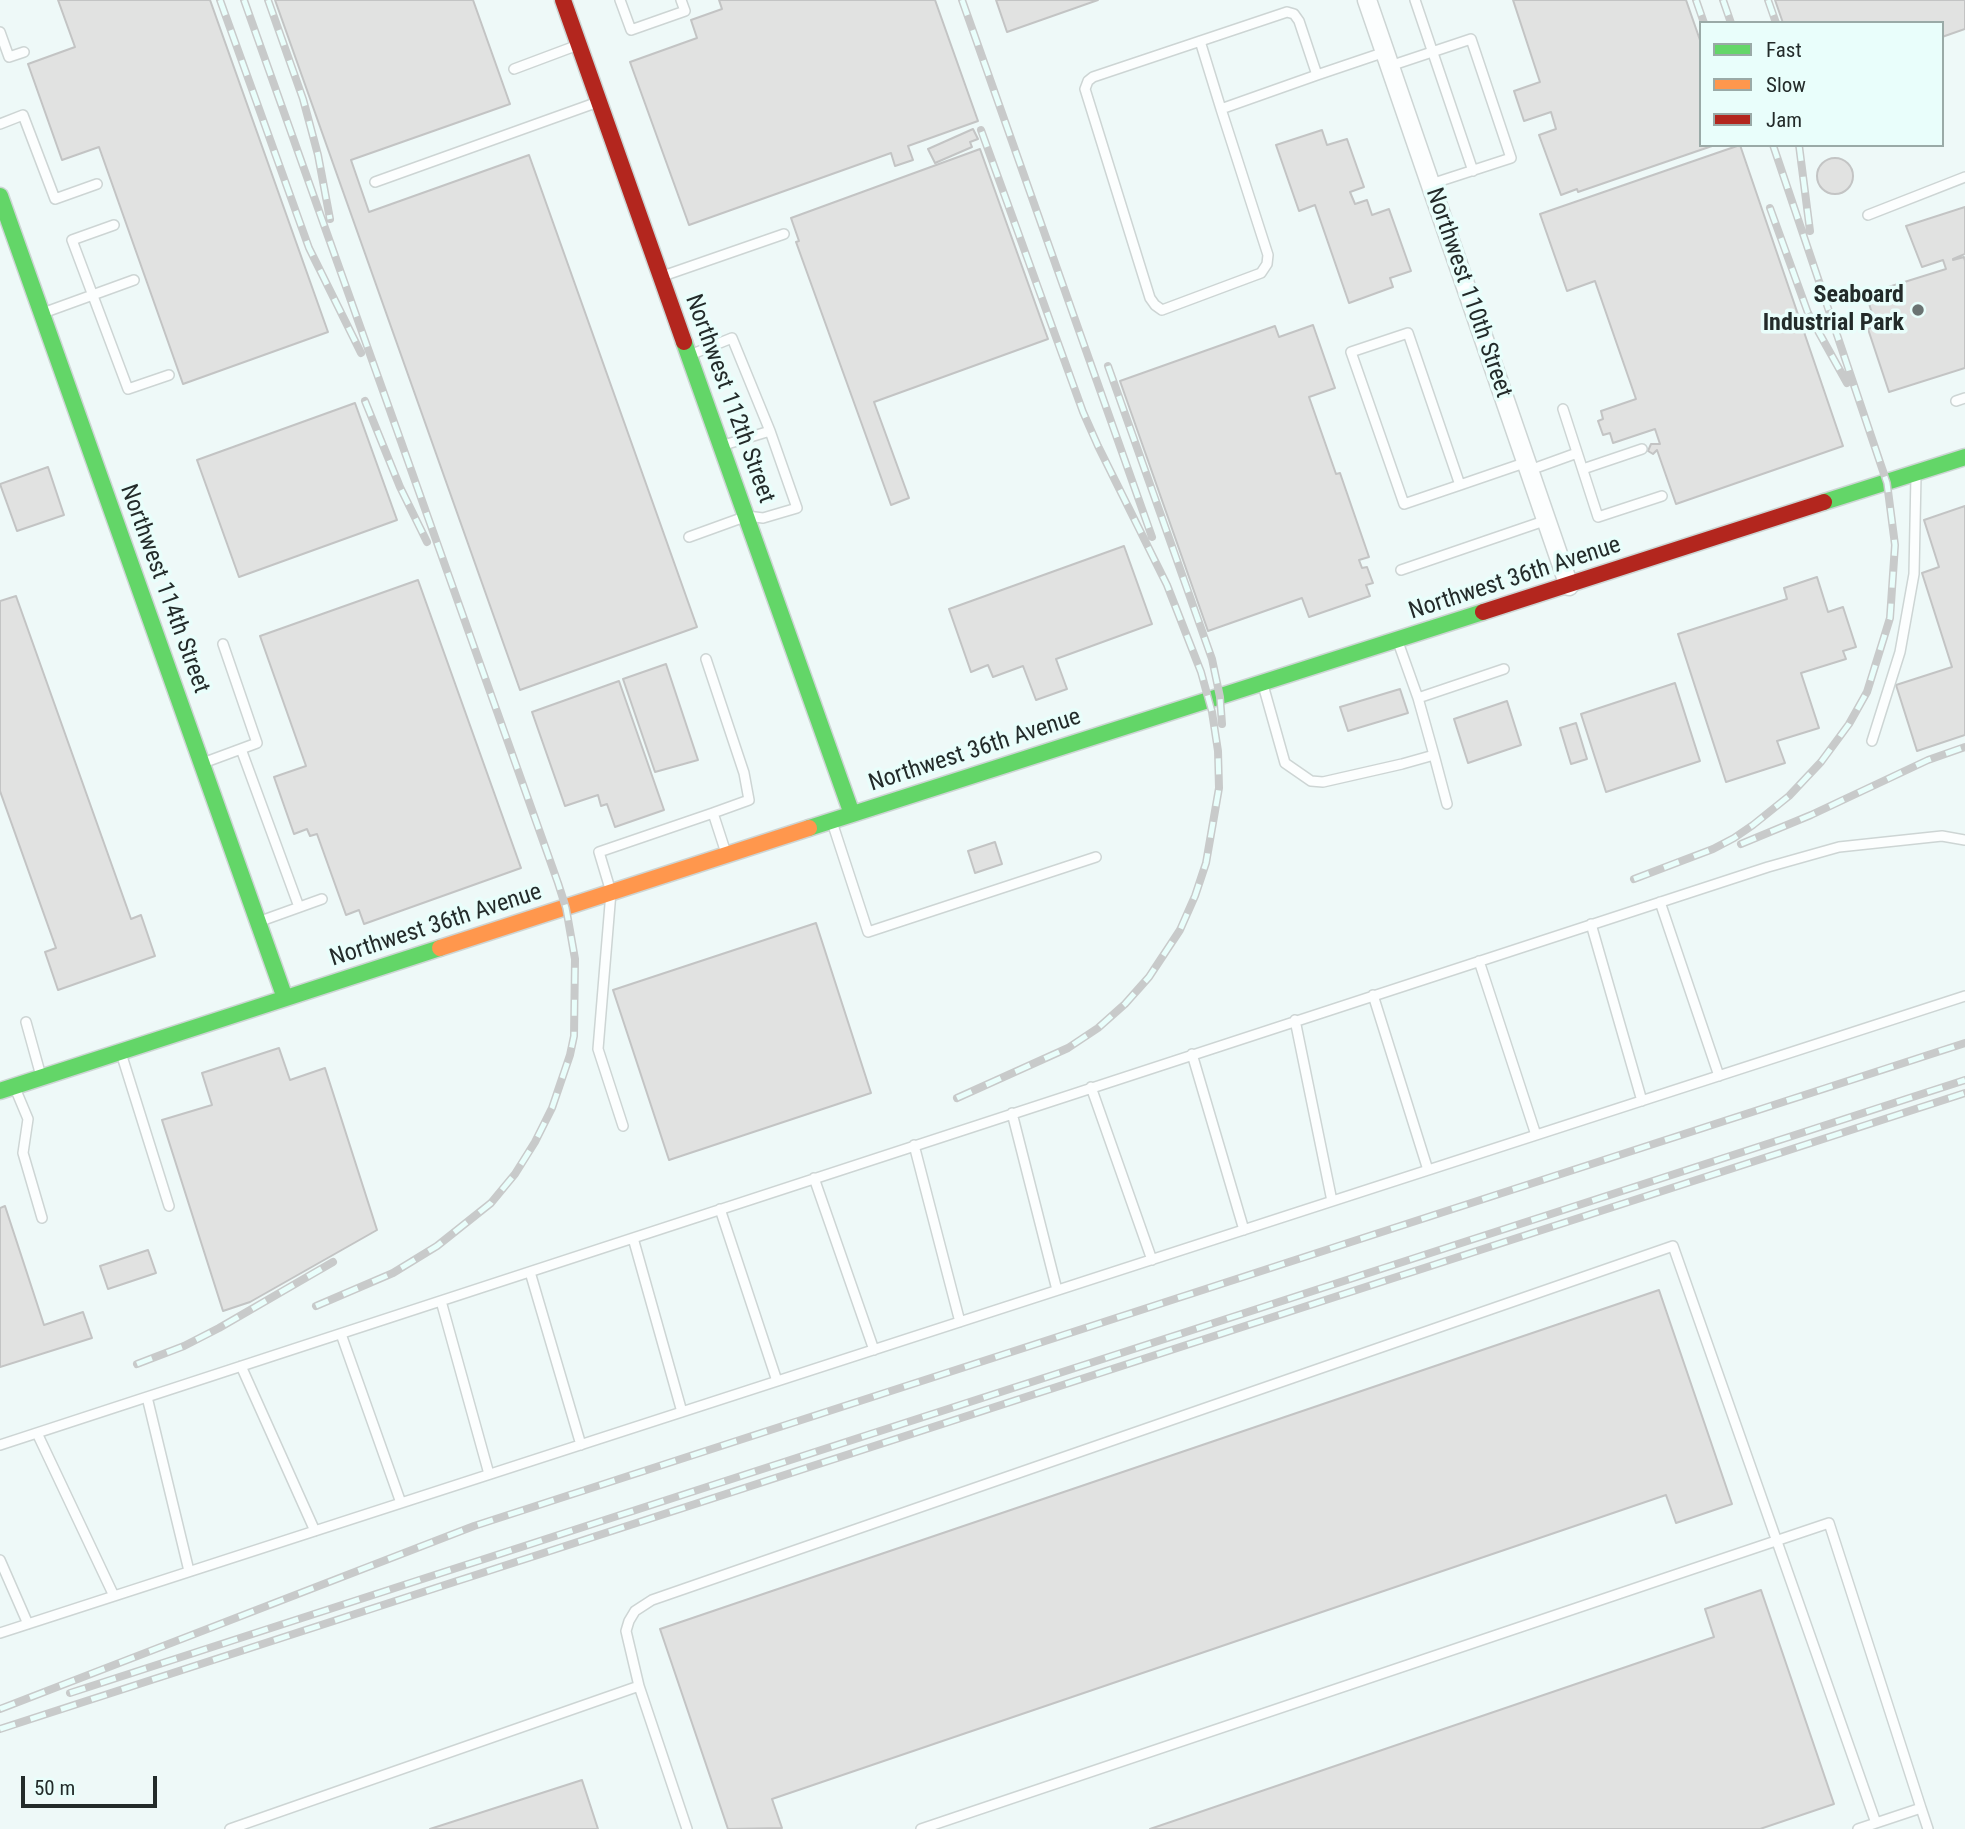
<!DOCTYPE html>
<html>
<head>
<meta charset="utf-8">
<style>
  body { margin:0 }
  #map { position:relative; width:1965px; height:1829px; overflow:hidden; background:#eef9f8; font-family:"Roboto Condensed",sans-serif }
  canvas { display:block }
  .legend { position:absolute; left:1699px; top:21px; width:245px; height:126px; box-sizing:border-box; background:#e9fefb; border:2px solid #9aaaa7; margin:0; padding:9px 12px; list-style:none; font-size:21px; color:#232b2a }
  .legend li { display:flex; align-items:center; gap:14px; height:35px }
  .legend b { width:35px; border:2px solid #9aaaa7 }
  .scale { position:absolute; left:21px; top:1776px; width:136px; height:32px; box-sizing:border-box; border:4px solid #232b2a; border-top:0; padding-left:9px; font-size:21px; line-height:24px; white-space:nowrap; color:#232b2a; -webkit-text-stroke:5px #e9fefb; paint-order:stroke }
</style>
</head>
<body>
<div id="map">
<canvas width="1965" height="1829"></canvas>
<ul class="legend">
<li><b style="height:9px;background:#63d668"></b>Fast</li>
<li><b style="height:9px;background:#ff974d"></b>Slow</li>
<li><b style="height:9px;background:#b3261e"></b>Jam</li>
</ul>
<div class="scale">50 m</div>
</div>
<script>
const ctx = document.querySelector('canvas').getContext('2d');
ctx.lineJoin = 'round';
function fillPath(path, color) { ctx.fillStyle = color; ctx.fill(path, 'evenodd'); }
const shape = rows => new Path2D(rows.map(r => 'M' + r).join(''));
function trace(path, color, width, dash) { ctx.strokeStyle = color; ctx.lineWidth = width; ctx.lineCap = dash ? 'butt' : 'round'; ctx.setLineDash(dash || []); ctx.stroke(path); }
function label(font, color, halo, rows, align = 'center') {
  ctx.font = font + ' "Roboto Condensed",sans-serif'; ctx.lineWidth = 7; ctx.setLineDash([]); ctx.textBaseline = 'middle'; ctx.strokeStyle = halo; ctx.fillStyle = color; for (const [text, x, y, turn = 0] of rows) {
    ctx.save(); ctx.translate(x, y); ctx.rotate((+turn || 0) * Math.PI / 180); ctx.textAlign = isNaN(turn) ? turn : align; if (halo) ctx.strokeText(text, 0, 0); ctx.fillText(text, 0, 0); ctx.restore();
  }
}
const building = shape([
  [58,0,210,0,328,332,183,384,99,147,62,160,28,64,75,47,58,0],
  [275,0,473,0,510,104,351,160,369,212,529,155,697,627,520,690,275,0],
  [719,0,935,0,978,121,908,146,913,160,895,166,891,153,689,225,630,62,697,38,691,20,722,9,719,0],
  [996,0,1098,0,1007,32,996,0],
  [1513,0,1686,0,1701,43,1701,145,1715,145,1578,192,1577,189,1561,195,1539,135,1556,129,1551,112,1524,121,1514,91,1540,82,1513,0],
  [1775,0,1965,0,1965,29,1942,37,1942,23,1783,23,1775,0],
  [973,129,978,139,970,142,972,147,935,163,928,149,973,129],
  [1322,130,1327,145,1347,139,1364,187,1350,192,1355,204,1367,200,1372,215,1389,209,1411,271,1390,278,1393,287,1349,303,1315,205,1299,211,1276,145,1322,130],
  [1740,145,1843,446,1676,504,1657,450,1653,454,1648,451,1651,444,1660,444,1655,429,1613,443,1610,433,1603,435,1598,421,1603,419,1601,411,1636,399,1595,281,1567,291,1540,214,1740,145],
  [980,149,1048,339,874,402,909,498,891,505,796,242,799,241,791,218,980,149],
  '1817 176a18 18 0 1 1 36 0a18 18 0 1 1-36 0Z',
  [1965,207,1965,254,1953,259,1953,260,1964,257,1965,261,1965,368,1889,392,1868,329,1876,326,1866,294,1946,269,1943,260,1922,267,1906,226,1965,207],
  [1313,325,1335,388,1309,397,1336,474,1340,473,1369,557,1359,560,1362,568,1367,567,1373,583,1366,585,1370,596,1309,617,1302,598,1208,631,1120,381,1275,326,1279,337,1313,325],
  [355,403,397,520,239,577,197,460,355,403],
  [48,467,64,515,17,531,0,484,48,467],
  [1965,506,1965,735,1917,751,1896,685,1952,667,1922,573,1939,567,1924,520,1965,506],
  [1124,546,1152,624,1056,659,1067,689,1036,700,1023,666,993,677,988,665,971,672,949,609,1124,546],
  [1817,577,1828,612,1843,607,1856,647,1843,651,1846,659,1801,673,1819,728,1777,741,1785,763,1726,782,1678,634,1787,599,1784,588,1817,577],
  [418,580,521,868,364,924,359,910,346,915,317,834,310,836,307,829,294,834,274,777,306,766,260,636,418,580],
  [16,596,131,919,141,915,155,956,58,990,45,952,56,948,0,791,0,601,16,596],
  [666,664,698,760,655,772,623,679,666,664],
  [619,681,664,810,615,827,607,804,601,806,598,795,565,806,532,712,619,681],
  [1675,683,1700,761,1606,792,1581,714,1675,683],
  [1400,689,1408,713,1348,731,1340,707,1400,689],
  [1507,701,1521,745,1468,763,1454,719,1507,701],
  [1576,723,1587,759,1571,764,1560,728,1576,723],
  [995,842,1002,864,975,873,968,851,995,842],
  [816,923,871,1093,669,1160,613,990,816,923],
  [279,1048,290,1080,325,1068,377,1230,250,1302,223,1311,162,1120,212,1105,202,1073,279,1048],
  [5,1206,44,1325,83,1312,92,1338,0,1367,0,1208,5,1206],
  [148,1250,156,1273,108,1289,100,1266,148,1250],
  [1659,1290,1732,1504,1676,1523,1666,1495,772,1799,782,1828,728,1829,660,1629,1659,1290],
  [1761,1590,1834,1804,1760,1829,1150,1829,1714,1637,1705,1609,1761,1590],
  [582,1780,598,1829,430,1829,582,1780]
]);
fillPath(building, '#e1e2e1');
trace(building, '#c3c4c4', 2);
const lane = shape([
  [620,0,631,30,685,11,681,0],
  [1415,0,1473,171],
  [0,32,9,57,24,52],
  [1200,41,1221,109],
  [1390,66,1471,39,1511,158,1431,184],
  [514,69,578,45],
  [1317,75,1221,109,1268,255,1267,264,1261,273,1162,310,1155,305,1150,298,1085,89,1088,81,1093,77,1287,12,1294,14,1299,21,1317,75,1385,52],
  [0,124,23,115,55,199,97,184],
  [375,182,598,102],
  [1868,215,1965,177],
  [114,225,72,240,128,389,169,375],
  [663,276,784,234],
  [43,313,134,280],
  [690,355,732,338,770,431],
  [1956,401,1965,398],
  [1563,409,1598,517,1662,496],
  [1583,469,1642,449],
  [1530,470,1577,453],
  [1460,485,1408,333,1351,352,1404,504,1460,485,1527,462],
  [689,537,747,516,763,518,797,508,770,431,724,445],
  [1401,570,1547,520],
  [1398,642,1418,698,1504,669],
  [706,659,744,773,749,800,713,813,726,853],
  [1263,685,1285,763,1311,781,1323,782,1402,764,1434,755,1418,698],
  [1872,741,1900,652,1914,574,1916,475],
  [241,749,299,907],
  [1434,755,1447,804],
  [203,763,257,743,223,644],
  [832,822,868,932,1096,857],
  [1660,902,1719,1076],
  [258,922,322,899],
  [1591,924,1642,1101],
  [1479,961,1536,1135],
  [1373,995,1428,1170],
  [1295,1020,1332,1201],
  [26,1022,41,1076],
  [121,1053,169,1206],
  [1192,1054,1244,1230],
  [1091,1087,1152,1260],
  [15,1088,28,1119,23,1153,42,1218],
  [1012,1113,1057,1290],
  [623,1126,598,1049,611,892,599,852,713,813],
  [914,1145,960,1322],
  [814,1178,874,1350],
  [720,1209,777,1381],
  [633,1238,682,1412],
  [530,1272,581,1445],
  [441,1301,489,1474],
  [341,1334,401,1503],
  [241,1366,315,1531],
  [147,1397,189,1571],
  [37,1433,114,1596],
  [0,1445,1768,867,1839,847,1942,836,1965,840],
  [0,1560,28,1624],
  [0,1633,1965,996],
  [639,1686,626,1631,629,1621,635,1611,652,1600,1673,1246,1876,1823,1858,1829],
  [1876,1823,1921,1808,1928,1829],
  [230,1829,639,1686,687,1829],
  [921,1829,1829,1523,1921,1808]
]);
const street = shape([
  [1367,0,1569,586]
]);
const fast = shape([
  [0,196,285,998],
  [684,342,852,814],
  [1824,502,1965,457],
  [809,828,1483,612],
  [0,1091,440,948]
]);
const slow = shape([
  [440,948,809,828]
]);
const jam = shape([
  [563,0,684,342],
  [1483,612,1824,502]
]);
trace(lane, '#cdd5d4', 12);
trace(street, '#cdd5d4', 21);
trace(fast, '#cdd5d4', 19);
trace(slow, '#cdd5d4', 19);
trace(jam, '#cdd5d4', 19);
trace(lane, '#fcfefe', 9);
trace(street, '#fcfefe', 18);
trace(fast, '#63d668', 16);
trace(slow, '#ff974d', 16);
trace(jam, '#b3261e', 16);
const rail = shape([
  [220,0,309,248,361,353],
  [244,0,558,883,566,908,575,959,574,1036,570,1055,552,1108,535,1142,515,1174,491,1203,437,1246,393,1273,316,1306],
  [268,0,303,99,318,155,330,219],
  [962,0,1152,537],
  [1696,0,1704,23],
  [1723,0,1731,23],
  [1768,0,1776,23],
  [1799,145,1810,231],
  [1770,208,1808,313,1847,383],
  [1108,366,1212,659,1220,697,1222,724],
  [365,401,400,487,427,542],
  [1741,844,1811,815,1928,760,1965,747],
  [1634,879,1713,849,1734,838,1753,825,1789,796,1821,762,1849,724,1867,692,1890,618,1895,545,1887,483,1773,145],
  [957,1098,1068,1048,1098,1028,1125,1004,1149,977,1180,930,1195,896,1206,863,1219,788,1218,751,1212,712,1201,672,1167,585,1098,446,1083,412,981,130],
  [137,1364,184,1346,219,1328,333,1262],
  [70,1693,1965,1080],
  [0,1709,474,1526,1965,1043],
  [0,1729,1965,1093]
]);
trace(rail, '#c8caca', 8);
trace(rail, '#e9fefb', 5, [16]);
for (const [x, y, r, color] of [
  [1918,310,7,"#6a7372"]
]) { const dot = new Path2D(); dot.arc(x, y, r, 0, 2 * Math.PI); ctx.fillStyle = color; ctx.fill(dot); trace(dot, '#e9fefb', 2.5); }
label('24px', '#232b2a', '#e9fefb', [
  ["Northwest 110th Street",1468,293,71],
  ["Northwest 112th Street",729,399,70],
  ["Northwest 36th Avenue",1515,579,-18],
  ["Northwest 114th Street",164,589,70],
  ["Northwest 36th Avenue",975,751,-18],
  ["Northwest 36th Avenue",436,926,-18]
]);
label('bold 24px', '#232b2a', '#e9fefb', [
  ["Seaboard",1904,296],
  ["Industrial Park",1904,324]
], 'right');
</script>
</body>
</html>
